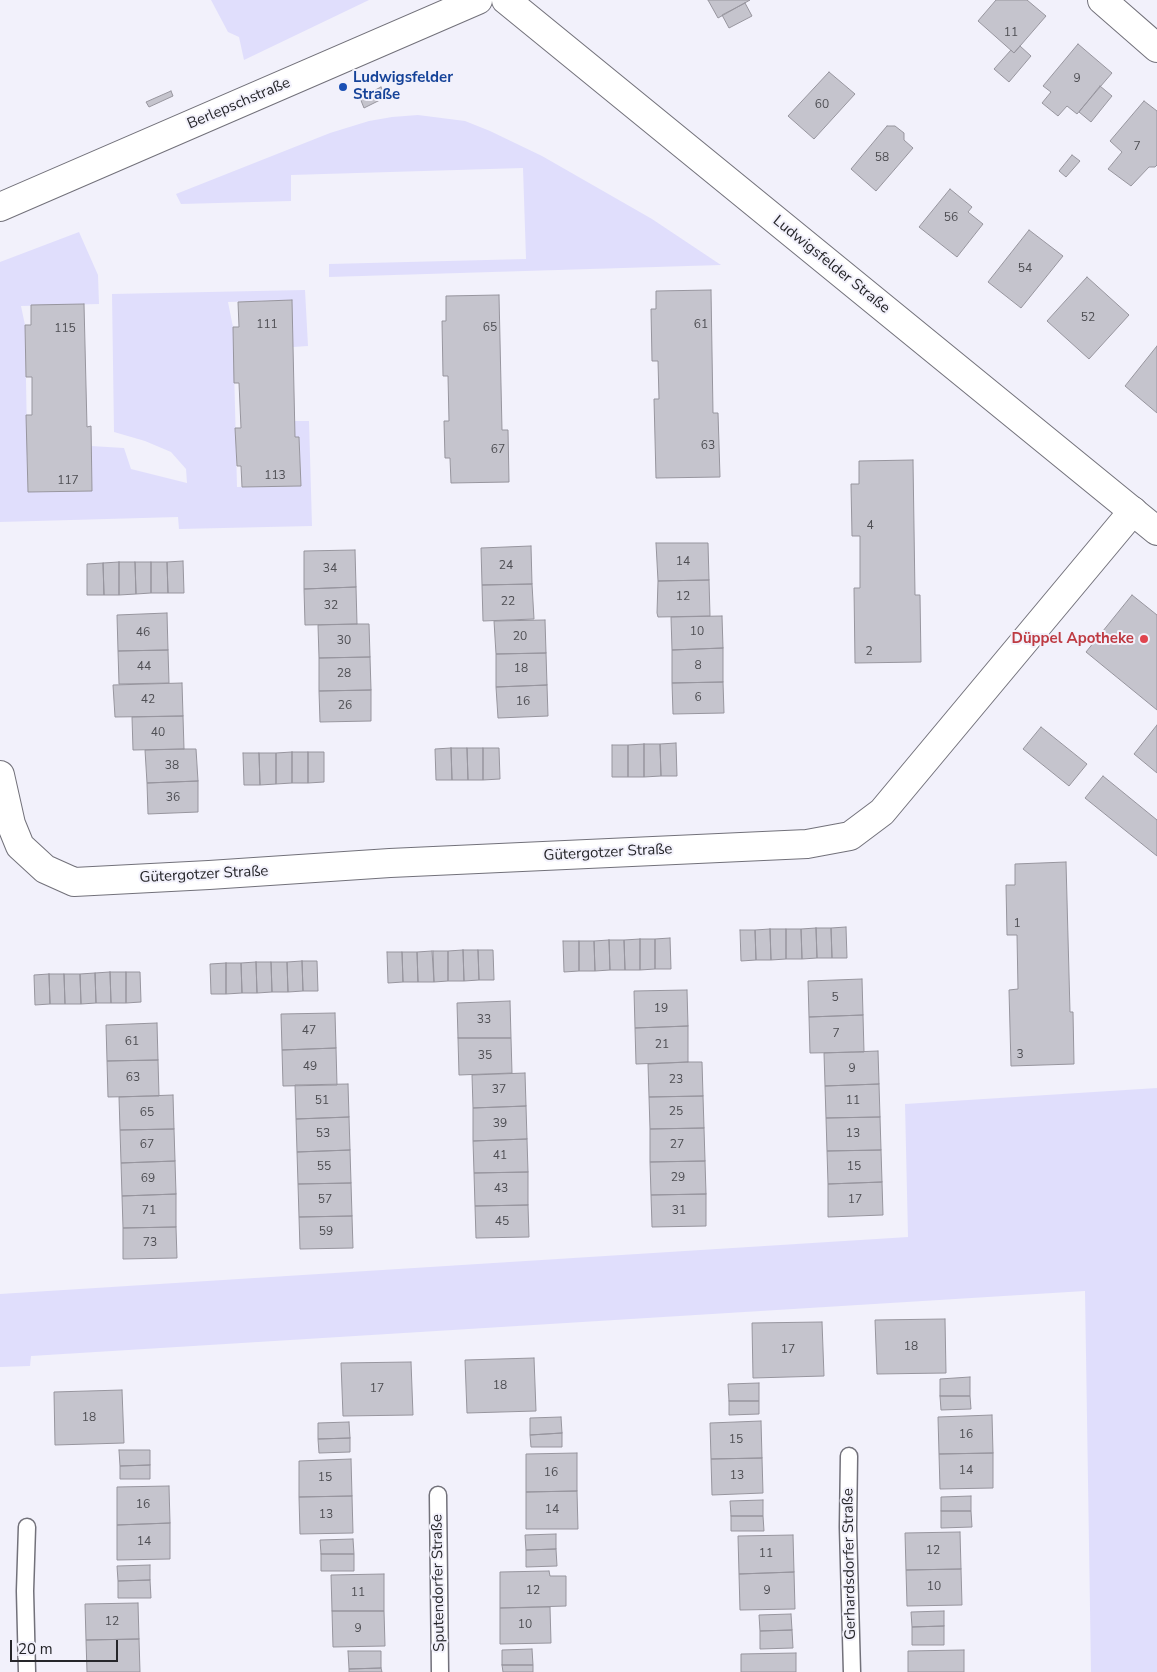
<!DOCTYPE html>
<html>
<head>
<meta charset="utf-8">
<style>
  body { margin:0 }
  #map { position:relative; width:1157px; height:1672px; overflow:hidden; background:#f2f1fb; font-family:"Nunito Sans",sans-serif }
  canvas { display:block }
  .scale { position:absolute; left:10px; top:1640px; width:108px; height:22px; box-sizing:border-box; border:2px solid #26262a; border-top:0; padding-left:6px; font-size:15px; line-height:18px; white-space:nowrap; color:#26262a; -webkit-text-stroke:4px #f2f1fb; paint-order:stroke }
</style>
</head>
<body>
<div id="map">
<canvas width="1157" height="1672"></canvas>
<div class="scale">20 m</div>
</div>
<script>
const ctx = document.querySelector('canvas').getContext('2d');
ctx.lineJoin = 'round';
function fillPath(path, color) { ctx.fillStyle = color; ctx.fill(path, 'evenodd'); }
const shape = rows => new Path2D(rows.map(r => 'M' + r).join(''));
function trace(path, color, width, dash) { ctx.strokeStyle = color; ctx.lineWidth = width; ctx.lineCap = dash ? 'butt' : 'round'; ctx.setLineDash(dash || []); ctx.stroke(path); }
function label(font, color, halo, rows, align = 'center') {
  ctx.font = font + ' "Nunito Sans",sans-serif'; ctx.lineWidth = 4; ctx.setLineDash([]); ctx.textBaseline = 'middle'; ctx.strokeStyle = halo; ctx.fillStyle = color; for (const [text, x, y, turn = 0] of rows) {
    ctx.save(); ctx.translate(x, y); ctx.rotate((+turn || 0) * Math.PI / 180); ctx.textAlign = isNaN(turn) ? turn : align; if (halo) ctx.strokeText(text, 0, 0); ctx.fillText(text, 0, 0); ctx.restore();
  }
}
fillPath(shape([
  [211,0,369,0,244,60,239,37,228,32],
  [418,115,465,121,490,131,542,156,652,219,721,265,329,277,329,264,526,259,523,168,291,175,291,201,181,204,176,194,330,133,369,121,392,117],
  [79,232,98,275,99,304,21,306,25,325,28,492,92,491,91,446,124,448,131,469,187,483,186,469,171,452,145,441,114,432,112,294,305,290,308,346,293,347,291,300,228,302,233,327,237,487,301,486,299,437,295,437,294,421,309,421,312,526,179,529,178,517,0,522,0,262],
  [1157,1088,1157,1672,1091,1672,1085,1291,31,1356,30,1366,0,1367,0,1294,908,1237,905,1104]
]), '#e0defc');
const building = shape([
  [708,0,750,0,718,18,708,0],
  [996,0,1027,0,1046,16,1014,53,978,21,996,0],
  [745,3,752,16,729,28,722,15,745,3],
  [1078,44,1112,73,1077,114,1067,106,1058,116,1042,103,1051,92,1043,86,1078,44],
  [1020,46,1031,56,1009,82,994,69,1011,50,1014,53,1020,46],
  [829,72,855,94,814,139,788,116,829,72],
  [1100,86,1112,96,1091,122,1079,112,1100,86],
  [381,87,386,97,364,108,360,98,381,87],
  [171,91,173,96,149,107,146,102,171,91],
  [1144,101,1157,111,1157,165,1155,167,1149,167,1131,186,1108,169,1122,152,1110,141,1144,101],
  [887,126,895,126,904,133,904,140,913,148,876,191,851,169,887,126],
  [1072,155,1080,161,1066,177,1059,171,1072,155],
  [950,189,972,207,968,212,983,224,957,257,919,227,950,189],
  [1029,230,1063,256,1021,308,988,282,1029,230],
  [1087,277,1129,315,1089,359,1047,321,1087,277],
  [711,290,713,413,718,413,720,477,656,478,654,399,659,399,658,361,652,361,651,309,656,309,656,291,711,290],
  [499,295,502,430,508,430,509,482,451,483,450,458,445,458,444,421,449,421,448,376,443,376,442,321,446,321,446,296,499,295],
  [292,300,295,437,299,437,301,486,242,487,241,466,237,466,235,428,241,428,239,383,234,383,233,327,239,327,238,302,292,300],
  [84,304,87,427,91,426,92,491,28,492,26,415,32,415,32,377,26,377,25,325,31,325,31,305,84,304],
  [1157,346,1157,413,1125,386,1157,346],
  [913,460,915,595,920,595,921,662,855,663,854,588,860,588,860,536,852,536,851,484,859,484,859,461,913,460],
  [656,543,708,543,709,580,658,581,656,543],
  [531,546,532,584,482,585,481,548,531,546],
  [355,550,356,587,304,589,304,551,355,550],
  [183,561,184,593,168,593,167,562,183,561],
  [119,562,135,562,136,594,119,595,119,562],
  [119,562,119,595,104,595,103,563,119,562],
  [135,562,151,562,151,593,136,594,135,562],
  [151,562,167,562,168,593,151,593,151,562],
  [103,563,104,595,87,595,87,564,103,563],
  [709,580,710,616,658,617,657,613,658,581,709,580],
  [532,584,534,619,483,621,482,585,532,584],
  [356,587,357,624,305,625,304,589,356,587],
  [1132,595,1157,615,1157,710,1086,652,1132,595],
  [167,613,168,650,118,651,117,615,167,613],
  [722,616,723,648,672,650,671,617,722,616],
  [545,620,546,653,496,654,494,621,545,620],
  [357,624,369,624,370,657,319,658,318,625,357,624],
  [723,648,723,682,672,683,672,650,723,648],
  [168,650,169,683,119,684,118,651,168,650],
  [546,653,547,685,496,687,496,654,546,653],
  [370,657,371,690,319,691,319,658,370,657],
  [723,682,724,713,673,714,672,683,723,682],
  [182,683,183,716,115,717,113,685,182,683],
  [547,685,548,716,498,718,496,687,547,685],
  [371,690,371,721,320,722,319,691,371,690],
  [183,716,184,749,133,750,132,717,183,716],
  [1157,725,1157,773,1134,754,1157,725],
  [1041,727,1087,764,1069,786,1023,749,1041,727],
  [676,743,677,776,661,776,660,744,676,743],
  [644,744,644,777,628,777,628,745,644,744],
  [644,744,660,744,661,776,644,777,644,744],
  [612,745,628,745,628,777,612,777,612,745],
  [451,748,452,780,436,780,435,749,451,748],
  [451,748,467,748,468,780,452,780,451,748],
  [467,748,483,748,483,780,468,780,467,748],
  [483,748,499,748,500,779,483,780,483,748],
  [184,749,196,749,198,781,147,783,145,750,184,749],
  [292,752,308,752,308,783,292,783,292,752],
  [292,752,292,783,276,784,276,753,292,752],
  [308,752,324,752,324,782,308,783,308,752],
  [243,753,259,753,260,785,244,785,243,753],
  [259,753,276,753,276,784,260,785,259,753],
  [1103,776,1157,820,1157,856,1085,798,1103,776],
  [198,781,198,812,148,814,147,783,198,781],
  [1066,862,1070,1012,1073,1012,1074,1064,1011,1066,1009,990,1018,989,1017,935,1007,935,1006,885,1015,885,1015,864,1066,862],
  [846,927,847,958,832,958,831,928,846,927],
  [816,928,817,958,802,959,801,929,816,928],
  [816,928,831,928,832,958,817,958,816,928],
  [770,929,771,960,756,960,755,930,770,929],
  [770,929,786,929,786,959,771,960,770,929],
  [786,929,801,929,802,959,786,959,786,929],
  [740,930,755,930,756,960,741,961,740,930],
  [670,938,671,969,655,969,655,939,670,938],
  [640,939,640,970,625,970,624,940,640,939],
  [640,939,655,939,655,969,640,970,640,939],
  [609,940,610,970,595,971,594,941,609,940],
  [609,940,624,940,625,970,610,970,609,940],
  [563,941,579,941,579,971,564,972,563,941],
  [579,941,594,941,595,971,579,971,579,941],
  [463,950,464,981,448,981,448,951,463,950],
  [463,950,478,950,479,980,464,981,463,950],
  [478,950,493,950,494,980,479,980,478,950],
  [432,951,434,982,418,982,417,952,432,951],
  [433,951,448,951,448,981,434,982,433,951],
  [387,952,402,952,403,982,388,983,387,952],
  [402,952,417,952,418,982,403,982,402,952],
  [302,961,317,961,318,991,303,991,302,961],
  [302,961,303,991,288,992,287,962,302,961],
  [256,962,257,993,242,993,241,963,256,962],
  [256,962,271,962,272,992,257,993,256,962],
  [271,962,287,962,288,992,272,992,271,962],
  [226,963,241,963,242,993,226,994,226,963],
  [226,963,226,994,211,994,210,964,226,963],
  [110,972,126,972,126,1003,111,1003,110,972],
  [110,972,111,1003,96,1003,95,973,110,972],
  [126,972,140,972,141,1002,126,1003,126,972],
  [95,973,96,1003,81,1004,80,974,95,973],
  [49,974,50,1004,35,1005,34,975,49,974],
  [49,974,64,974,65,1004,50,1004,49,974],
  [64,974,80,974,81,1004,65,1004,64,974],
  [862,979,863,1015,809,1017,808,981,862,979],
  [687,990,688,1026,635,1028,634,991,687,990],
  [510,1001,511,1038,458,1038,457,1003,510,1001],
  [335,1013,336,1048,282,1050,281,1014,335,1013],
  [863,1015,864,1052,810,1053,809,1017,863,1015],
  [157,1023,158,1060,107,1061,106,1025,157,1023],
  [688,1026,688,1062,636,1064,635,1028,688,1026],
  [458,1038,511,1038,512,1073,459,1075,458,1038],
  [336,1048,337,1085,283,1086,282,1050,336,1048],
  [878,1051,879,1084,825,1086,824,1053,878,1051],
  [158,1060,159,1096,108,1097,107,1061,158,1060],
  [688,1062,702,1062,703,1096,649,1097,648,1064,688,1062],
  [525,1073,526,1106,473,1108,472,1075,525,1073],
  [348,1084,349,1117,296,1119,295,1085,348,1084],
  [879,1084,880,1117,826,1118,825,1086,879,1084],
  [173,1095,174,1129,120,1130,119,1097,173,1095],
  [703,1096,704,1128,650,1129,649,1097,703,1096],
  [526,1106,527,1139,473,1141,473,1108,526,1106],
  [349,1117,350,1150,297,1152,296,1119,349,1117],
  [880,1117,881,1150,827,1151,826,1118,880,1117],
  [704,1128,705,1161,650,1162,650,1129,704,1128],
  [174,1129,175,1161,121,1163,120,1130,174,1129],
  [527,1139,528,1172,474,1173,473,1141,527,1139],
  [350,1150,351,1183,298,1184,297,1152,350,1150],
  [881,1150,882,1182,828,1184,827,1151,881,1150],
  [175,1161,176,1194,122,1196,121,1163,175,1161],
  [705,1161,706,1194,651,1195,650,1162,705,1161],
  [528,1172,528,1205,475,1206,474,1173,528,1172],
  [882,1182,883,1215,828,1217,828,1184,882,1182],
  [351,1183,352,1216,299,1217,298,1184,351,1183],
  [176,1194,176,1227,123,1228,122,1196,176,1194],
  [706,1194,706,1226,652,1227,651,1195,706,1194],
  [528,1205,529,1237,476,1238,475,1206,528,1205],
  [352,1216,353,1248,300,1249,299,1217,352,1216],
  [176,1227,177,1258,123,1259,123,1228,176,1227],
  [945,1319,946,1373,877,1374,875,1320,945,1319],
  [822,1322,824,1376,753,1378,752,1323,822,1322],
  [534,1358,536,1411,467,1413,465,1360,534,1358],
  [411,1362,413,1415,343,1416,341,1363,411,1362],
  [970,1377,970,1396,940,1396,940,1379,970,1377],
  [759,1383,759,1401,729,1401,728,1384,759,1383],
  [122,1390,124,1443,55,1445,54,1392,122,1390],
  [940,1396,970,1396,971,1409,941,1410,940,1396],
  [729,1401,759,1401,759,1414,729,1415,729,1401],
  [992,1415,993,1453,939,1454,938,1417,992,1415],
  [561,1417,562,1433,530,1435,530,1418,561,1417],
  [761,1421,762,1458,711,1459,710,1423,761,1421],
  [349,1422,350,1438,318,1439,318,1423,349,1422],
  [562,1433,562,1447,531,1447,530,1435,562,1433],
  [350,1438,350,1452,319,1453,318,1439,350,1438],
  [119,1450,150,1450,150,1465,120,1466,119,1450],
  [577,1453,577,1491,526,1492,526,1454,577,1453],
  [993,1453,993,1488,940,1489,939,1454,993,1453],
  [762,1458,763,1493,712,1495,711,1459,762,1458],
  [351,1459,352,1496,299,1497,299,1461,351,1459],
  [150,1465,150,1479,120,1479,120,1466,150,1465],
  [169,1486,170,1523,117,1525,117,1487,169,1486],
  [577,1491,578,1529,526,1529,526,1492,577,1491],
  [352,1496,353,1533,300,1534,299,1497,352,1496],
  [971,1496,971,1511,941,1511,941,1497,971,1496],
  [763,1500,763,1516,731,1516,730,1501,763,1500],
  [941,1511,971,1511,972,1527,941,1528,941,1511],
  [731,1516,763,1516,764,1531,731,1531,731,1516],
  [170,1523,170,1559,117,1560,117,1525,170,1523],
  [960,1532,961,1569,906,1570,905,1533,960,1532],
  [556,1534,556,1549,526,1550,525,1535,556,1534],
  [793,1535,794,1572,739,1574,738,1536,793,1535],
  [353,1539,354,1554,321,1554,320,1540,353,1539],
  [556,1549,557,1566,526,1567,526,1550,556,1549],
  [321,1554,354,1554,354,1571,321,1571,321,1554],
  [150,1565,150,1580,118,1581,117,1566,150,1565],
  [961,1569,962,1605,907,1606,906,1570,961,1569],
  [549,1571,550,1576,566,1576,566,1606,500,1608,500,1572,549,1571],
  [794,1572,795,1609,740,1610,739,1574,794,1572],
  [384,1574,384,1611,332,1611,331,1575,384,1574],
  [150,1580,151,1598,118,1598,118,1581,150,1580],
  [138,1603,139,1639,86,1640,85,1604,138,1603],
  [550,1607,551,1643,500,1644,500,1608,550,1607],
  [332,1611,384,1611,385,1646,333,1647,332,1611],
  [944,1611,944,1626,912,1627,911,1612,944,1611],
  [791,1614,792,1630,760,1631,759,1615,791,1614],
  [944,1626,944,1645,912,1645,912,1627,944,1626],
  [792,1630,793,1648,760,1649,760,1631,792,1630],
  [139,1639,140,1672,87,1672,86,1640,139,1639],
  [532,1649,533,1665,502,1665,502,1650,532,1649],
  [964,1650,964,1672,908,1672,908,1651,964,1650],
  [348,1651,381,1651,381,1668,349,1669,348,1651],
  [796,1653,796,1672,741,1672,741,1654,796,1653],
  [502,1665,533,1665,533,1672,503,1672,502,1665],
  [381,1668,382,1672,349,1672,349,1669,381,1668]
]);
fillPath(building, '#c5c4cd');
trace(building, '#97959e', 1);
const service = shape([
  [849,1456,848,1527,852,1672],
  [438,1495,440,1672],
  [27,1527,25,1591,27,1672]
]);
const minor = shape([
  [1102,0,1157,48],
  [0,207,478,0],
  [0,775,11,824,20,846,45,869,74,882,209,875,390,863,807,844,850,836,882,812,1133,511]
]);
const tertiary = shape([
  [506,0,1157,531]
]);
trace(service, '#72717a', 19);
trace(minor, '#72717a', 30);
trace(tertiary, '#72717a', 30);
trace(service, '#fff', 16);
trace(minor, '#fff', 28);
trace(tertiary, '#fff', 28);
for (const [x, y, r, color] of [
  [343,87,5,"#1a4fb4"],
  [1144,639,5,"#e0444e"]
]) { const dot = new Path2D(); dot.arc(x, y, r, 0, 2 * Math.PI); ctx.fillStyle = color; ctx.fill(dot); trace(dot, '#f2f1fb', 2); }
label('12px', '#4e4e53', null, [
  ["11",1011,33],
  ["9",1077,79],
  ["60",822,105],
  ["7",1137,147],
  ["58",882,158],
  ["56",951,218],
  ["54",1025,269],
  ["52",1088,318],
  ["111",267,325],
  ["61",701,325],
  ["65",490,328],
  ["115",65,329],
  ["63",708,446],
  ["67",498,450],
  ["113",275,476],
  ["117",68,481],
  ["4",870,526],
  ["14",683,562],
  ["24",506,566],
  ["34",330,569],
  ["12",683,597],
  ["22",508,602],
  ["32",331,606],
  ["10",697,632],
  ["46",143,633],
  ["20",520,637],
  ["30",344,641],
  ["2",869,652],
  ["8",698,666],
  ["44",144,667],
  ["18",521,669],
  ["28",344,674],
  ["6",698,698],
  ["42",148,700],
  ["16",523,702],
  ["26",345,706],
  ["40",158,733],
  ["38",172,766],
  ["36",173,798],
  ["1",1017,924],
  ["5",835,998],
  ["19",661,1009],
  ["33",484,1020],
  ["47",309,1031],
  ["7",836,1034],
  ["61",132,1042],
  ["21",662,1045],
  ["3",1020,1055],
  ["35",485,1056],
  ["49",310,1067],
  ["9",852,1069],
  ["63",133,1078],
  ["23",676,1080],
  ["37",499,1090],
  ["51",322,1101],
  ["11",853,1101],
  ["25",676,1112],
  ["65",147,1113],
  ["39",500,1124],
  ["53",323,1134],
  ["13",853,1134],
  ["67",147,1145],
  ["27",677,1145],
  ["41",500,1156],
  ["55",324,1167],
  ["15",854,1167],
  ["29",678,1178],
  ["69",148,1179],
  ["43",501,1189],
  ["57",325,1200],
  ["17",855,1200],
  ["71",149,1211],
  ["31",679,1211],
  ["45",502,1222],
  ["59",326,1232],
  ["73",150,1243],
  ["18",911,1347],
  ["17",788,1350],
  ["18",500,1386],
  ["17",377,1389],
  ["18",89,1418],
  ["16",966,1435],
  ["15",736,1440],
  ["14",966,1471],
  ["16",551,1473],
  ["13",737,1476],
  ["15",325,1478],
  ["16",143,1505],
  ["14",552,1510],
  ["13",326,1515],
  ["14",144,1542],
  ["12",933,1551],
  ["11",766,1554],
  ["10",934,1587],
  ["12",533,1591],
  ["9",767,1591],
  ["11",358,1593],
  ["12",112,1622],
  ["10",525,1625],
  ["9",358,1629]
]);
label('bold 15px', '#164399', '#f2f1fb', [
  ["Ludwigsfelder",353,78],
  ["Straße",353,95]
], 'left');
label('15px', '#26262a', '#f2f1fb', [
  ["Berlepschstraße",239,104,-23],
  ["Ludwigsfelder Straße",831,265,39],
  ["Gütergotzer Straße",608,853,-3],
  ["Gütergotzer Straße",204,875,-3],
  ["Gerhardsdorfer Straße",850,1564,-91],
  ["Sputendorfer Straße",439,1583,-91]
]);
label('bold 15px', '#be3a42', '#f2f1fb', [
  ["Düppel Apotheke",1134,639]
], 'right');
</script>
</body>
</html>
